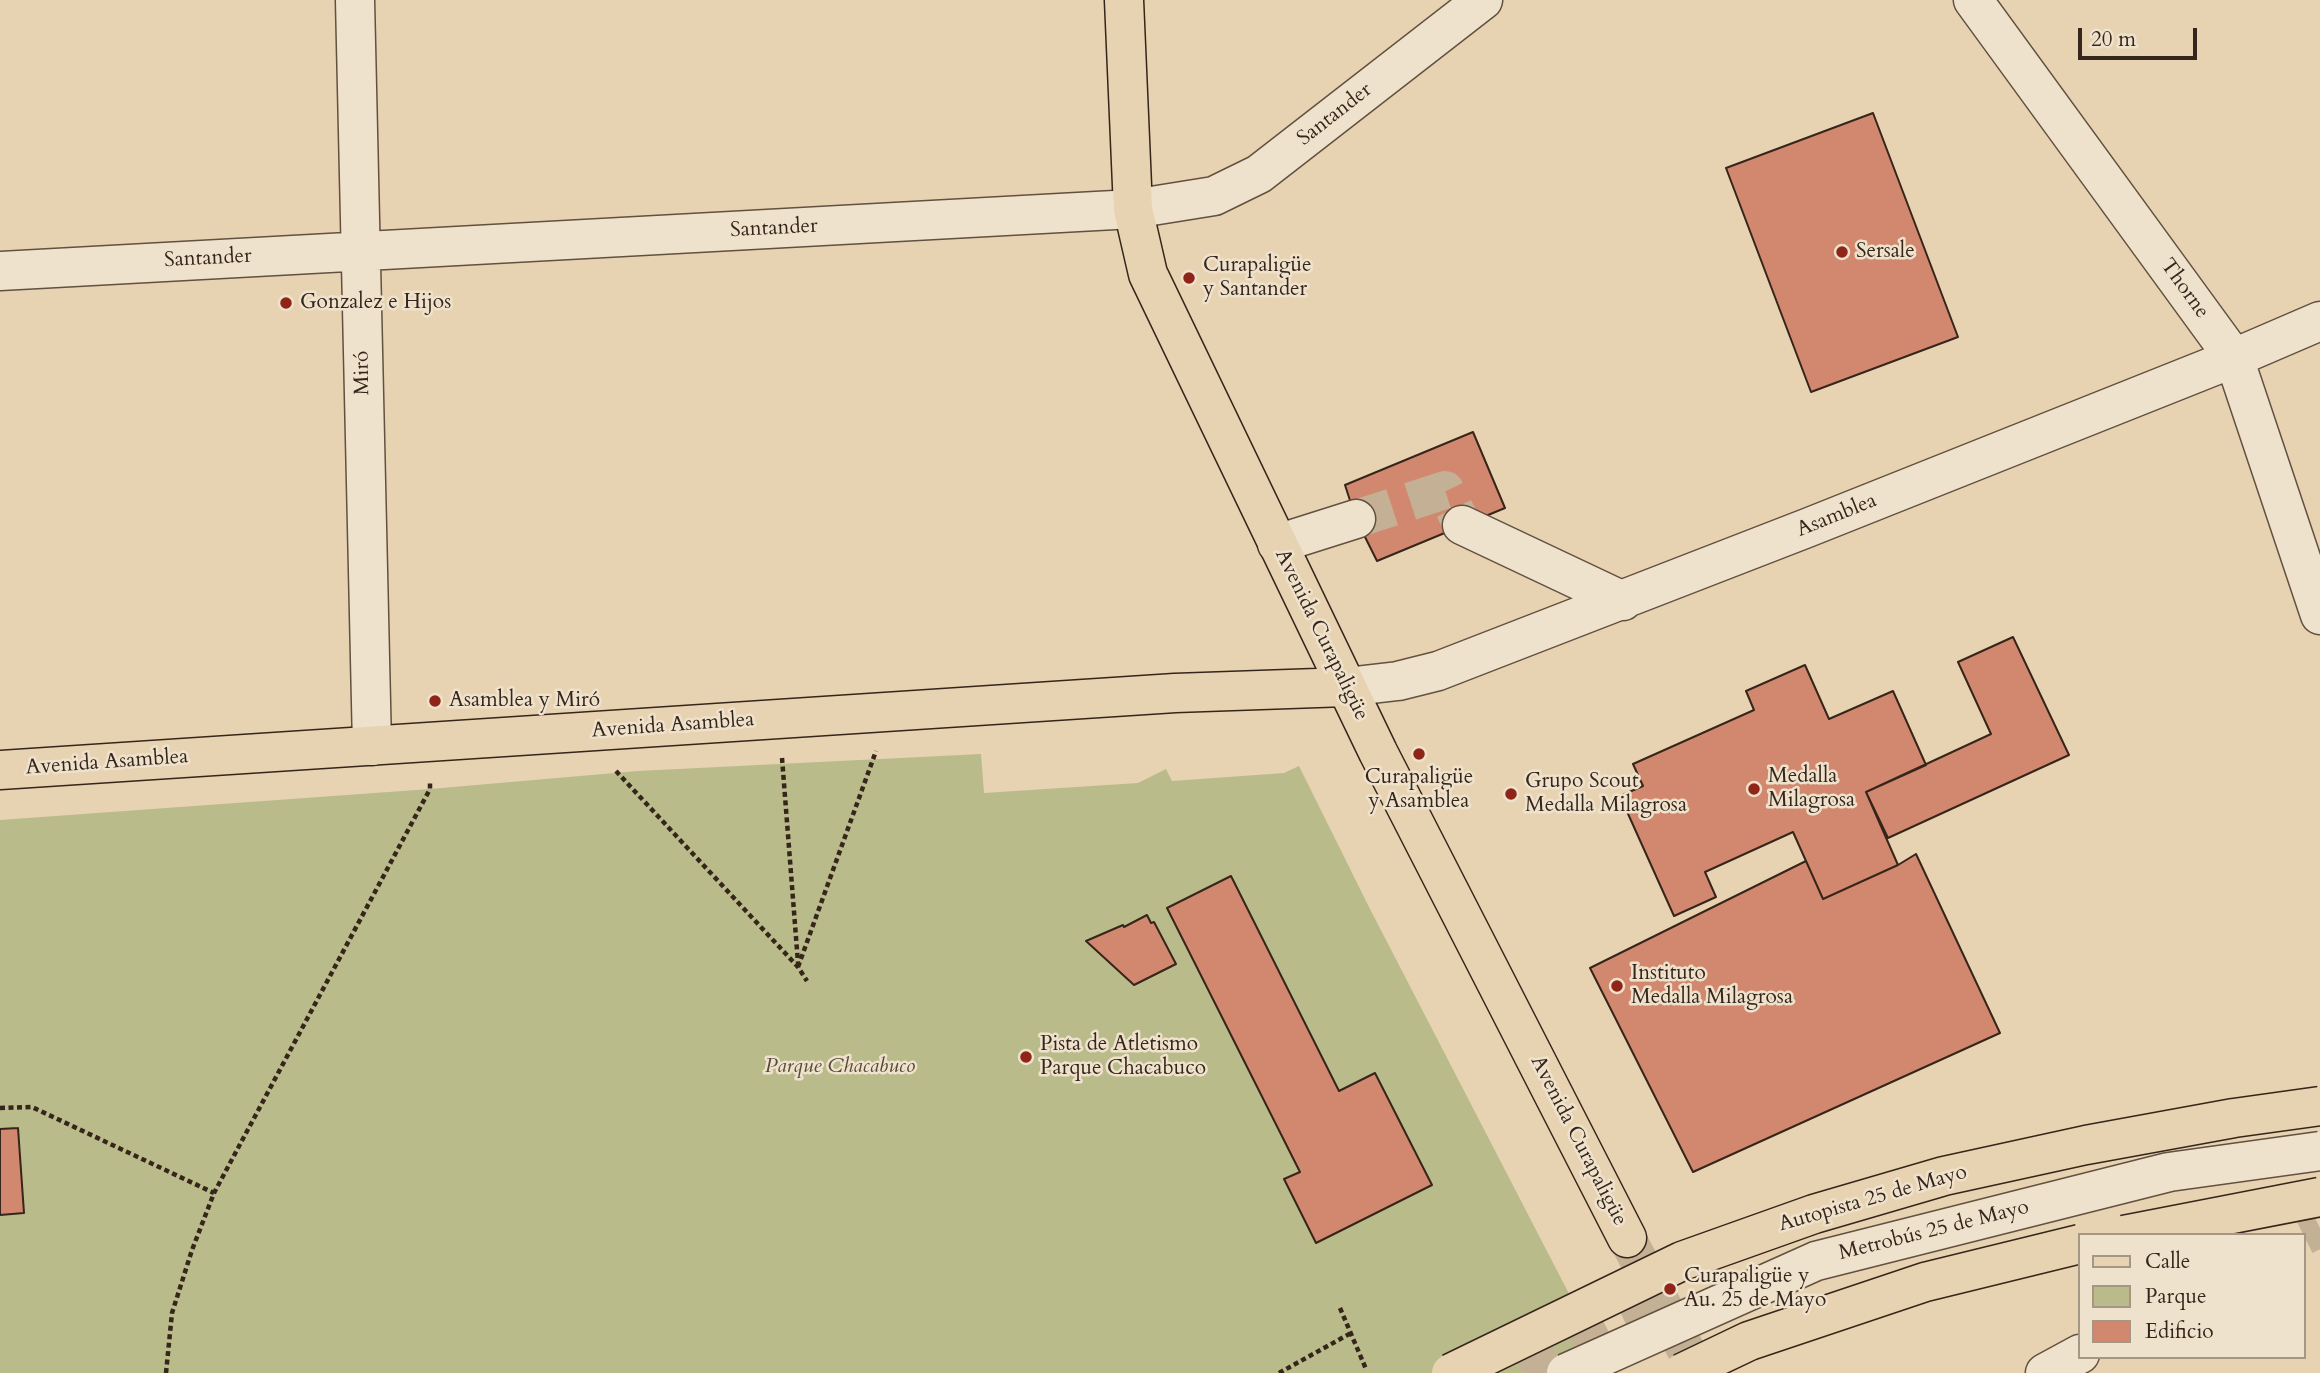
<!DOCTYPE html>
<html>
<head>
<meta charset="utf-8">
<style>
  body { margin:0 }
  #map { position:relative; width:2320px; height:1373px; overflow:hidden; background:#e7d3b2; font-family:Cardo,serif }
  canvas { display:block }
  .legend { position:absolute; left:2078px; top:1233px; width:228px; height:126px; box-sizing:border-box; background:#efe2cd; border:2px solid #a59685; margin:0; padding:9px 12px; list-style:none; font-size:21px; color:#36251a }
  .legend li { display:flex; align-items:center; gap:14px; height:35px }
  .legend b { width:35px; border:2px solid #a59685 }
  .scale { position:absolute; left:2078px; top:28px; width:119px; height:32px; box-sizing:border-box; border:4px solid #36251a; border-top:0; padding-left:9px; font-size:21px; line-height:24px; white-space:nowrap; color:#36251a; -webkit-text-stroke:5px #efe2cd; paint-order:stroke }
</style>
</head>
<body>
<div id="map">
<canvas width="2320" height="1373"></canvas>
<ul class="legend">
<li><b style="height:9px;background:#e7d3b2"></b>Calle</li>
<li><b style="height:19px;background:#b9bb8a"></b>Parque</li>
<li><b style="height:19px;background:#d2886e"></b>Edificio</li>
</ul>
<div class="scale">20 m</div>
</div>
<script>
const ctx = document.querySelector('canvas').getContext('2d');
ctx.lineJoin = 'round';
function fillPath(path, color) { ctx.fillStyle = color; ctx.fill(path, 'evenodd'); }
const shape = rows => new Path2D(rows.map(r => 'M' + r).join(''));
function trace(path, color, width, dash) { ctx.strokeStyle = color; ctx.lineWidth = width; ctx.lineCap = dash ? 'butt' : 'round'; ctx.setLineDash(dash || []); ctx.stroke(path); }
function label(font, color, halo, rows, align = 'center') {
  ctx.font = font + ' Cardo,serif'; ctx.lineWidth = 5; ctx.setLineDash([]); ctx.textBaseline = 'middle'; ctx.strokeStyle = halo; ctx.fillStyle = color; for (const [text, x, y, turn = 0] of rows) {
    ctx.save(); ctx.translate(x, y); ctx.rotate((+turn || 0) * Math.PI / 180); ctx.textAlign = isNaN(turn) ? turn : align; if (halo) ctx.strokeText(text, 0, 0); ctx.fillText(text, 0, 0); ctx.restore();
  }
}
fillPath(shape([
  [981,754,984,793,1138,783,1166,769,1172,781,1284,773,1299,766,1370,909,1610,1373,0,1373,0,820,430,789,638,771]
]), '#b9bb8a');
const building = shape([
  [1873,113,1958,337,1811,392,1726,168,1873,113],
  [1473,432,1505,508,1377,561,1356,519,1345,485,1473,432],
  [2013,637,2069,755,1888,838,1866,792,1991,734,1958,662,2013,637],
  [1805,665,1829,719,1893,691,1926,765,1866,792,1898,865,1823,899,1793,832,1705,872,1716,897,1674,916,1620,796,1643,786,1633,764,1754,710,1746,691,1805,665],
  [1916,854,2000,1033,1693,1172,1590,968,1806,861,1823,899,1898,865,1916,854],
  [1231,876,1339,1091,1375,1073,1432,1185,1316,1243,1284,1179,1300,1172,1167,908,1231,876],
  [1147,915,1151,923,1154,922,1176,964,1134,985,1086,941,1123,925,1124,927,1147,915],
  [18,1128,24,1213,0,1215,0,1129,18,1128]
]);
fillPath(building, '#d2886e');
trace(building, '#36251a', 2);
trace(shape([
  [1356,519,1445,490,1462,525],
  [2304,1236,2320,1228],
  [1523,1373,1609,1328,1662,1304]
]), '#c4b094', 38, [38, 19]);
trace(shape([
  [1627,1238,1698,1373]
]), '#c4b094', 38, [38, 19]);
const minor = shape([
  [355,0,372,746],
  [1973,0,2234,358,2320,615],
  [0,271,1133,209,1214,196,1259,174,1483,0],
  [1462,525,1623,601],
  [1277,544,1356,519],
  [1346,687,1398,681,1438,671,1807,528,2234,358,2320,321],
  [2045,1373,2080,1354]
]);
const major = shape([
  [1124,0,1133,209,1148,274,1378,752,1627,1238],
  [0,770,1175,693,1346,687]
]);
trace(minor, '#625040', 41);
trace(major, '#36251a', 41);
trace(shape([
  [782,758,798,963],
  [616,771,798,967,807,981],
  [798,967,876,751],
  [0,1108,32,1107,214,1193],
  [1340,1308,1366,1369],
  [166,1373,172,1313,192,1250,214,1193,430,789,430,781],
  [1279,1373,1351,1333]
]), '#36251a', 4.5, [5, 3.5]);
trace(minor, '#efe2cd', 38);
trace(major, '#e7d3b2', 38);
const minorBridge = shape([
  [1566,1373,1816,1261,2169,1172,2320,1151]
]);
const highwayBridge = shape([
  [2124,1235,2320,1197],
  [1451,1373,1682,1261,1814,1214,1944,1176,2086,1145,2234,1118,2320,1106],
  [1682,1373,1749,1341,1925,1282,2080,1244]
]);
trace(minorBridge, '#625040', 41, []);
trace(highwayBridge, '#36251a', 41, []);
trace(minorBridge, '#efe2cd', 38);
trace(highwayBridge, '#e7d3b2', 38);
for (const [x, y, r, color] of [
  [1842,252,7,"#8f2418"],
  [1189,278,7,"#8f2418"],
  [286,303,7,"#8f2418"],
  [435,701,7,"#8f2418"],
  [1419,754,7,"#8f2418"],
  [1754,789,7,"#8f2418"],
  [1511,794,7,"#8f2418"],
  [1617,986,7,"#8f2418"],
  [1026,1057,7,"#8f2418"],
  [1670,1289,7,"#8f2418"]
]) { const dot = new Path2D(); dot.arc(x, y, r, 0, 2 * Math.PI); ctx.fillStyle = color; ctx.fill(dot); trace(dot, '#efe2cd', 2.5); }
label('21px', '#36251a', '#efe2cd', [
  ["Santander",1335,115,-38],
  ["Santander",774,229,-3],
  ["Santander",208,259,-3],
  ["Thorne",2184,289,54],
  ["Miró",363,373,-91],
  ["Asamblea",1837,516,-22],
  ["Avenida Curapaligüe",1321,635,64],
  ["Avenida Asamblea",673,726,-4],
  ["Avenida Asamblea",107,763,-4],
  ["Avenida Curapaligüe",1578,1141,63],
  ["Autopista 25 de Mayo",1873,1199,-16],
  ["Metrobús 25 de Mayo",1934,1231,-14]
]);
label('21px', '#36251a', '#efe2cd', [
  ["Sersale",1856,252],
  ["Curapaligüe",1203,266],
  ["y Santander",1203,290],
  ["Gonzalez e Hijos",300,303],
  ["Asamblea y Miró",449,701],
  ["Medalla",1768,777],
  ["Milagrosa",1768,801],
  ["Curapaligüe",1419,778,"center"],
  ["y Asamblea",1419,802,"center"],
  ["Grupo Scout",1525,782],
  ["Medalla Milagrosa",1525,806],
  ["Instituto",1631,974],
  ["Medalla Milagrosa",1631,998],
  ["Pista de Atletismo",1040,1045],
  ["Parque Chacabuco",1040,1069],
  ["Curapaligüe y",1684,1277],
  ["Au. 25 de Mayo",1684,1301]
], 'left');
label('italic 21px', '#574a36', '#efe2cd', [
  ["Parque Chacabuco",840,1067]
]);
</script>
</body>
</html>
